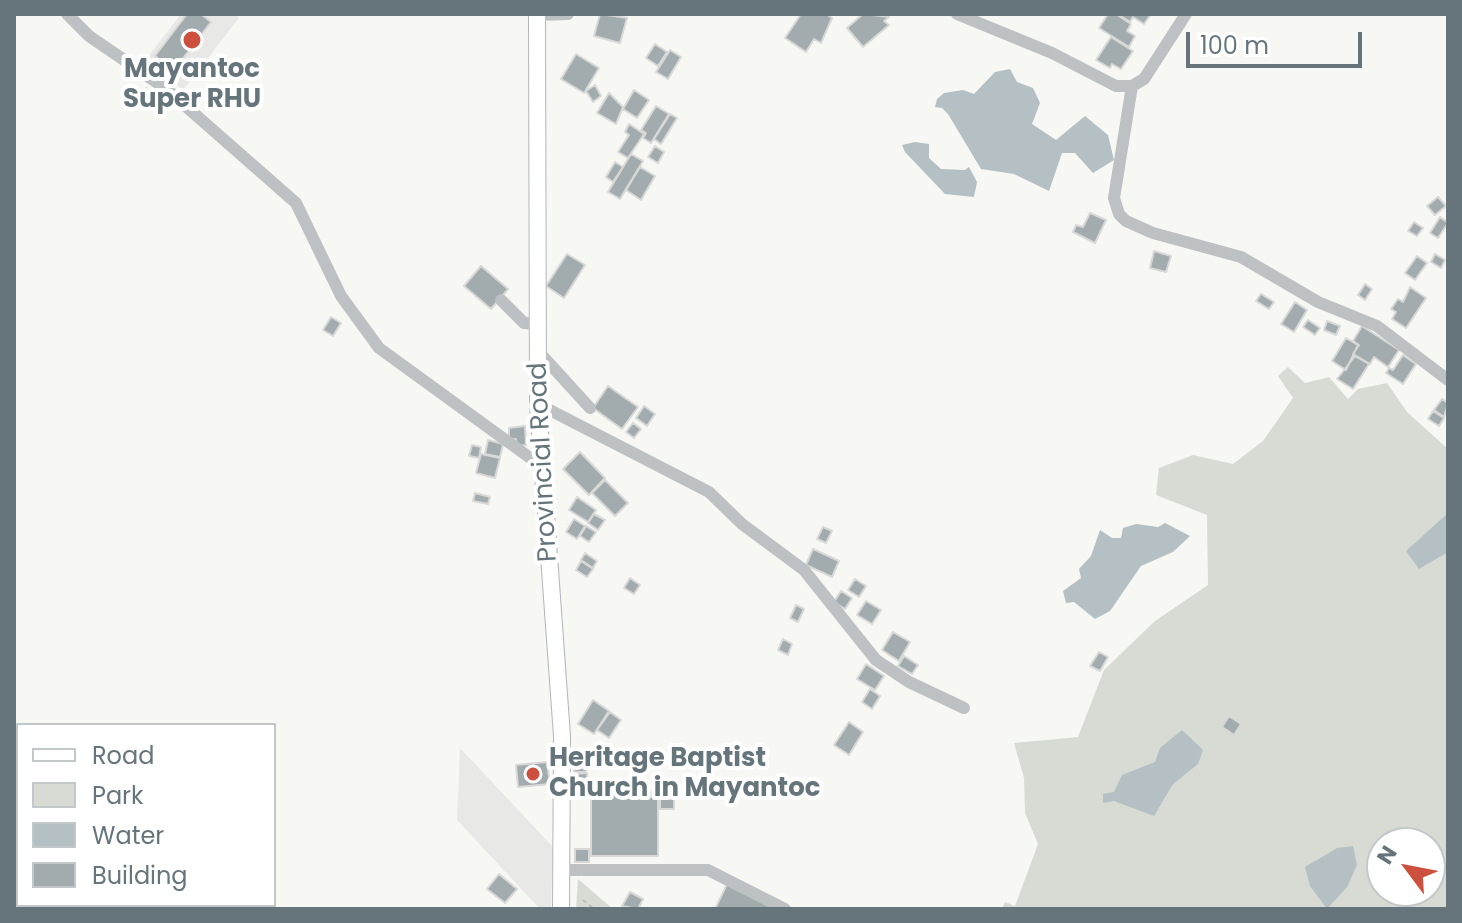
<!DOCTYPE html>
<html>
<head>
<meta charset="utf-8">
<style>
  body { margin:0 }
  #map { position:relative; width:1462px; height:923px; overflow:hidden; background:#f7f7f4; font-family:Poppins,sans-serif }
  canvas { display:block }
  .frame { position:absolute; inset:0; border:16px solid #66757b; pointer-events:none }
  .legend { position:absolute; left:16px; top:723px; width:260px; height:184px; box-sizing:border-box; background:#fff; border:2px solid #c2c8ca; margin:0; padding:10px 14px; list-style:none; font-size:24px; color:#66757b }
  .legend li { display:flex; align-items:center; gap:16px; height:40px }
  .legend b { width:40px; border:2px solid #c2c8ca }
  .north { position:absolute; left:1366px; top:827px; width:80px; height:80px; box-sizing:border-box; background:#fff; border:2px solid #c2c8ca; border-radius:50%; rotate:302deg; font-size:22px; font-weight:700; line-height:32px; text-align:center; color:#66757b }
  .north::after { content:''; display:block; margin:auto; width:28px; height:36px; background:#cd4f3e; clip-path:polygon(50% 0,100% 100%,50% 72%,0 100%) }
  .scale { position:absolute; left:1186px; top:32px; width:176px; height:36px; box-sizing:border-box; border:4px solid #66757b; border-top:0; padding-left:10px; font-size:24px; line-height:28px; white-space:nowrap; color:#66757b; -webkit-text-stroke:6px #fff; paint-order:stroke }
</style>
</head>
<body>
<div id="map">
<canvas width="1462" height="923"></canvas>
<div class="frame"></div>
<ul class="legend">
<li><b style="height:10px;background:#fff"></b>Road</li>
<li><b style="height:22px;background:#d7dbd4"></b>Park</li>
<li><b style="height:22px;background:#b4c0c3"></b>Water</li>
<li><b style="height:22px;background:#a2abae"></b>Building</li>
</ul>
<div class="north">N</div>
<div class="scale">100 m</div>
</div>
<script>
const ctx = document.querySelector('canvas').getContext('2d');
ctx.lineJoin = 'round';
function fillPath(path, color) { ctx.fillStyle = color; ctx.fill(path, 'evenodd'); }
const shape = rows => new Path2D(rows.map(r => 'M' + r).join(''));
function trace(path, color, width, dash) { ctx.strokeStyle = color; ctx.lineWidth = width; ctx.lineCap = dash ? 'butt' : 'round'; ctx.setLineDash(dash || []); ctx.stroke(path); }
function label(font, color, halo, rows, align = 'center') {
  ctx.font = font + ' Poppins,sans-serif'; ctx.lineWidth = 8; ctx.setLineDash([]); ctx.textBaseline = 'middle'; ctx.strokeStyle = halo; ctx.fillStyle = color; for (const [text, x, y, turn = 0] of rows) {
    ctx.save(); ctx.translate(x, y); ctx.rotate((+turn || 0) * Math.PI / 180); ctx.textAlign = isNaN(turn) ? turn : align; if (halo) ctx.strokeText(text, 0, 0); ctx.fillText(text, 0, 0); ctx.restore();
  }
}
fillPath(shape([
  [181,14,235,14,239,18,183,90,144,62],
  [460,748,553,847,551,909,540,909,457,820]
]), '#e8e8e7');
fillPath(shape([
  [1288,367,1305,383,1329,377,1348,399,1358,389,1387,383,1407,412,1448,449,1448,909,1002,909,1005,902,1015,906,1038,844,1025,813,1024,778,1014,743,1078,737,1104,670,1155,621,1208,585,1207,515,1156,495,1159,468,1193,455,1233,464,1263,441,1293,398,1278,376],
  [1382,843,1430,843,1430,891,1382,891],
  [578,879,613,909,576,909]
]), '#d7dbd4');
fillPath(shape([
  [1010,69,1017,82,1033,88,1040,103,1032,124,1056,140,1085,116,1108,135,1114,160,1093,173,1075,153,1062,153,1049,191,1014,174,981,169,948,114,942,108,935,107,937,99,944,93,963,90,974,94,995,72],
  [915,142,929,144,929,158,941,169,965,170,969,167,977,182,974,197,945,194,905,152,902,145],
  [1448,513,1448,552,1419,569,1406,551],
  [1165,523,1190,536,1173,552,1141,566,1110,611,1095,619,1074,602,1066,603,1063,591,1081,578,1079,569,1091,556,1100,530,1112,538,1121,538,1123,528,1136,524,1158,527],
  [1182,730,1203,750,1198,764,1173,784,1154,816,1114,801,1103,803,1103,794,1114,792,1122,775,1155,762,1160,748],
  [1353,846,1357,865,1347,887,1327,909,1310,886,1305,867,1337,848]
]), '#b4c0c3');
const building = shape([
  [187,14,201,14,211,22,174,70,155,56,187,14],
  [600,14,627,18,620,43,594,36,600,14],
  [801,14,826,14,832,18,821,43,814,39,806,52,785,38,801,14],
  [863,14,889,17,884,21,889,25,863,47,847,28,863,14],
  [1108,14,1116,14,1131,24,1127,31,1135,36,1129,47,1099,28,1108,14],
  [1118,14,1151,14,1144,24,1133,17,1130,22,1118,14],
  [1111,37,1133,51,1121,69,1112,64,1110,68,1096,60,1111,37],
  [655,44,667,52,658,66,646,58,655,44],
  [670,50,681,57,668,79,656,72,670,50],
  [576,54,599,68,584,93,561,79,576,54],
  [595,85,601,96,593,102,586,91,595,85],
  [146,88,158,95,153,102,142,95,146,88],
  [634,90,649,100,637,118,623,109,634,90],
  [609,93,623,107,616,124,597,113,609,93],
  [656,106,669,114,651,143,643,138,646,133,641,130,656,106],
  [670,114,677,118,661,144,654,139,670,114],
  [629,124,644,134,628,158,618,152,629,135,625,132,629,124],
  [655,146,664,152,658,163,648,157,655,146],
  [631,154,643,161,620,199,608,192,631,154],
  [615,162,623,167,613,182,606,177,615,162],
  [640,167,655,176,641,200,626,190,640,167],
  [1438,197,1446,206,1435,215,1427,206,1438,197],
  [1090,213,1106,220,1095,243,1073,232,1076,225,1083,227,1090,213],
  [1440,217,1448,223,1438,238,1430,233,1440,217],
  [1414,222,1423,228,1417,236,1408,231,1414,222],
  [1154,251,1171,256,1166,272,1150,268,1154,251],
  [567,254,585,265,564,298,546,286,567,254],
  [1435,254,1445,260,1441,268,1431,262,1435,254],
  [1417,256,1427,263,1415,280,1405,273,1417,256],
  [481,266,508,289,491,309,464,286,481,266],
  [1365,284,1372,289,1365,300,1358,295,1365,284],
  [1410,287,1426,298,1406,328,1392,319,1396,312,1391,309,1398,299,1403,302,1410,287],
  [1261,294,1274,302,1269,309,1256,301,1261,294],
  [1295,302,1307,310,1294,332,1281,324,1295,302],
  [331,317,341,323,333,336,323,330,331,317],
  [1308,320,1320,328,1315,335,1303,327,1308,320],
  [1327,321,1340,326,1336,335,1324,330,1327,321],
  [1362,326,1399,350,1388,367,1374,357,1370,364,1353,354,1359,345,1353,341,1362,326],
  [1346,338,1358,345,1346,370,1332,361,1346,338],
  [1403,355,1416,364,1403,384,1386,373,1389,368,1393,370,1403,355],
  [1355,356,1369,364,1353,389,1337,379,1355,356],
  [608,386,638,407,622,429,593,408,608,386],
  [1442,399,1448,403,1444,417,1434,410,1442,399],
  [644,406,655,414,647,426,636,418,644,406],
  [1433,411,1444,418,1439,426,1428,419,1433,411],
  [633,423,641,429,634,438,626,432,633,423],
  [525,426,526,445,516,446,516,439,509,439,509,428,525,426],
  [488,440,503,444,500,457,485,454,488,440],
  [472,445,481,447,479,458,469,456,472,445],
  [580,452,605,478,589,495,563,469,580,452],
  [481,454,500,458,495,478,476,473,481,454],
  [605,480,628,503,615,516,592,493,605,480],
  [475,493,490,497,488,504,473,501,475,493],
  [577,497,596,510,588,522,569,510,577,497],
  [594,514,605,520,598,530,588,523,594,514],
  [574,519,585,526,577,539,566,532,574,519],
  [586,526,596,532,589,542,580,536,586,526],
  [823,527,832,531,826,543,817,539,823,527],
  [813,549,839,561,832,577,806,565,813,549],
  [585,553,597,561,593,568,581,560,585,553],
  [581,561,593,569,587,577,576,570,581,561],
  [630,578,640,585,634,594,624,588,630,578],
  [855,579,866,586,859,597,848,590,855,579],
  [841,591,852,598,845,609,834,602,841,591],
  [866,601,881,610,872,624,857,615,866,601],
  [796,605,804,609,798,622,790,618,796,605],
  [893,632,910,642,899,661,882,650,893,632],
  [783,639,792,644,788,655,778,650,783,639],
  [1099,652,1108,657,1100,671,1090,666,1099,652],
  [904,656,918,665,912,674,898,666,904,656],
  [866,664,884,676,875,690,857,679,866,664],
  [870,689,880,696,872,709,862,702,870,689],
  [593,700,609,711,594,734,578,724,593,700],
  [610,712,621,720,609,738,597,730,610,712],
  [1229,716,1241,724,1234,735,1222,727,1229,716],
  [849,722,863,732,849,755,834,745,849,722],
  [600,752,600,763,590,763,589,753,600,752],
  [574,759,586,759,586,772,574,772,574,759],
  [547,762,550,784,518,787,516,765,547,762],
  [587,773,588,791,574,791,573,774,587,773],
  [660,786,674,786,674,809,660,809,660,786],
  [591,790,658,790,658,856,591,856,591,790],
  [575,849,589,849,589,862,575,862,575,849],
  [499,874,517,889,505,903,487,889,499,874],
  [728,882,783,909,715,909,728,882],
  [630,892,643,899,638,909,622,906,630,892]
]);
fillPath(building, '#a2abae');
trace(building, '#d8d8d7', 2);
const major = shape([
  [537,14,538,404,562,736,561,909]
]);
trace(major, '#b1b6b8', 18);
trace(shape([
  [583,900,594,909]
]), '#b7bbbc', 2, [4, 4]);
trace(shape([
  [67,14,89,36,165,88,296,203,341,296,379,348,544,468],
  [957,14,1052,53,1116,86,1132,86,1144,79,1186,14],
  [537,15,568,14],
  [1132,86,1114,198,1119,214,1126,221,1153,233,1241,257,1318,302,1377,326,1448,380],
  [501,300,524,323,538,324],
  [538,351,590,408],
  [538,404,709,492,742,524,804,570,876,660,909,682,964,708],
  [564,870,708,870,785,909]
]), '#bdc1c4', 12);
trace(major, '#fff', 16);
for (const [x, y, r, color] of [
  [192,40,10,"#cd4f3e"],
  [533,774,8,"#cd4f3e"]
]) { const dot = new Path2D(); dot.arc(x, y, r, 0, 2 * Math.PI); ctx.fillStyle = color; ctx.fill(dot); trace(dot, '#fff', 3); }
label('bold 26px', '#66757b', '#fff', [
  ["Mayantoc",192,70],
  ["Super RHU",192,100],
  ["Heritage Baptist",549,759,"left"],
  ["Church in Mayantoc",549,789,"left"]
]);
label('26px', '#66757b', '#fff', [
  ["Provincial Road",544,462,-93]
]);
</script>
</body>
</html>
